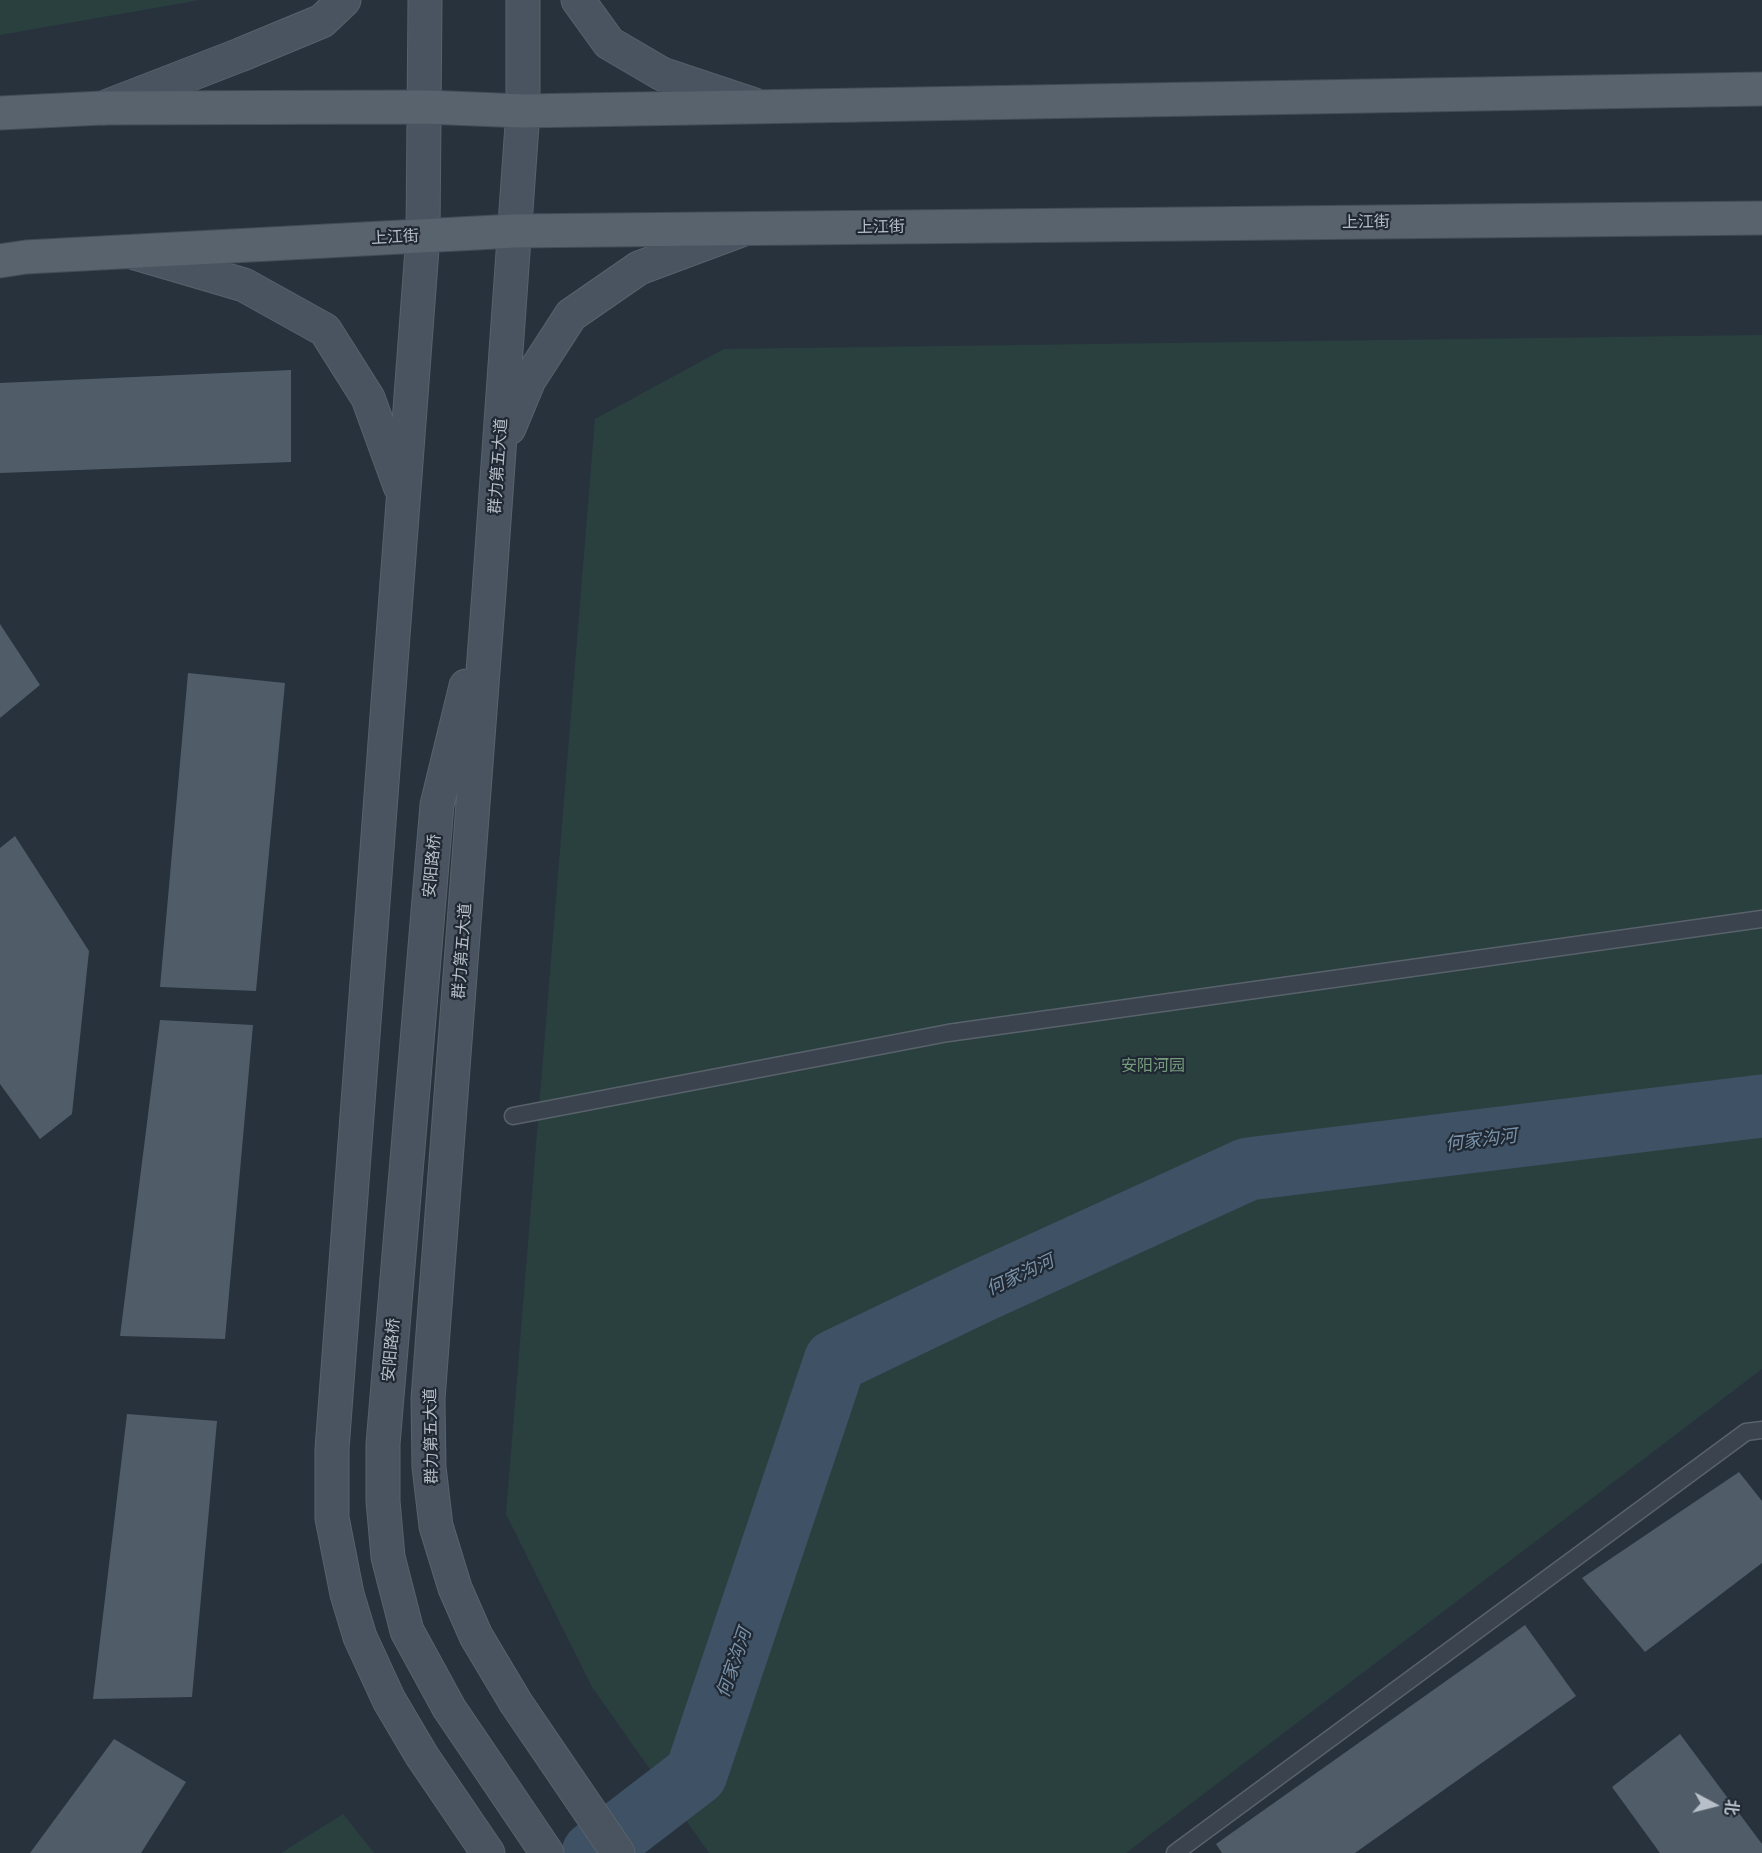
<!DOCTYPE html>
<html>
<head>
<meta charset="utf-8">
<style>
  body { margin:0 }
  #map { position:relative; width:1762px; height:1853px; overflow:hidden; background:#27323d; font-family:Lato,"Noto Sans SC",sans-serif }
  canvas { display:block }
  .north { position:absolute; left:1684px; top:1775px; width:60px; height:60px; -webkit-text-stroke:4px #202933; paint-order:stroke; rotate:97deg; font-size:16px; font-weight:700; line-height:24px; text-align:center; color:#b7bfc8 }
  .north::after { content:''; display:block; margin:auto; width:21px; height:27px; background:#b7bfc8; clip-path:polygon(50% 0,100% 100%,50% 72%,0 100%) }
</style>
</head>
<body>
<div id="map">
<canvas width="1762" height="1853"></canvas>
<div class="north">北</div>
</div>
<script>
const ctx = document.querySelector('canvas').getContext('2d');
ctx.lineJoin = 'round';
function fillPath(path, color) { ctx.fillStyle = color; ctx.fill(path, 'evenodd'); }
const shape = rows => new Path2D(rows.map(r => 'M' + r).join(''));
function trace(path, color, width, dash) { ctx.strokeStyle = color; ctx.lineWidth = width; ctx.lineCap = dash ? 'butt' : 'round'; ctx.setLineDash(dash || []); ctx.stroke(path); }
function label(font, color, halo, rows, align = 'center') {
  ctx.font = font + ' Lato,"Noto Sans SC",sans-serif'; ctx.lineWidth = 4.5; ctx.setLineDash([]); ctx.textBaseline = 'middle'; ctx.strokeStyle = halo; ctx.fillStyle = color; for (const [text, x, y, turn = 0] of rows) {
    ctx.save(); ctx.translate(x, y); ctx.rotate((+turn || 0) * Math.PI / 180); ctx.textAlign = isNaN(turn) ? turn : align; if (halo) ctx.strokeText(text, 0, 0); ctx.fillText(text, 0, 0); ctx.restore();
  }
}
fillPath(shape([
  [0,0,200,0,0,35],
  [1762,335,1762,1369,1126,1853,709,1853,592,1687,506,1514,595,419,724,349],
  [343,1814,374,1853,281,1853]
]), '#2a403f');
trace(shape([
  [593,1853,696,1774,835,1361,981,1291,1248,1169,1762,1106]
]), '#3e5165', 63);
fillPath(shape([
  [291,370,291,462,0,473,0,383],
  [0,624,40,685,0,718],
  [188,673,285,683,256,991,160,987],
  [15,836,89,951,72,1114,40,1139,0,1084,0,848],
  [160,1020,253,1025,225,1339,120,1336],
  [127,1414,217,1421,192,1697,93,1699],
  [1739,1472,1762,1501,1762,1563,1645,1652,1582,1578],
  [1525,1625,1576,1696,1355,1853,1222,1853,1216,1844],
  [1680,1734,1762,1844,1762,1853,1660,1853,1612,1787],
  [114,1739,186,1782,141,1853,30,1853]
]), '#505d68');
const lane = shape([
  [513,1116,948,1033,1762,919],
  [1175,1853,1746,1432,1762,1430]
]);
const secondary = shape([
  [425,0,423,236,332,1449,332,1518,347,1594,360,1637,389,1700,422,1756,488,1853],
  [523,0,523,111,489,592,428,1399,429,1467,436,1526,455,1588,476,1636,516,1703,618,1853],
  [578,0,609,43,662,74,755,105],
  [103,108,240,55,322,21,344,0],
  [135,253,244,285,325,330,368,398,400,486],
  [509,428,529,380,571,315,639,268,741,230],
  [466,686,437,805,383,1444,383,1501,388,1557,407,1631,449,1708,547,1853]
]);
const primary = shape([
  [0,113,102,108,425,107,523,111,1762,89],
  [0,261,26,257,514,231,1762,218]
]);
trace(lane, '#59626b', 19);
trace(secondary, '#59626b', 35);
trace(primary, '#444d57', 35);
trace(lane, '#3b444e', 16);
trace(secondary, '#495460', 33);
trace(primary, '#59636d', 33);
label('16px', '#b7bfc8', '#202933', [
  ["上江街",1366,222,-1],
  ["上江街",881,227,-1],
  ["上江街",395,237,-3],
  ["群力第五大道",498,466,-86],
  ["安阳路桥",432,866,-85],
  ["群力第五大道",462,951,-86],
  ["安阳路桥",391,1350,-85],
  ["群力第五大道",431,1436,-91]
]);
label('16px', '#779c7d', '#202933', [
  ["安阳河园",1153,1066]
]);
label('italic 18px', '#7a92a9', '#202933', [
  ["何家沟河",1481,1140,-7],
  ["何家沟河",1020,1275,-25],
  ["何家沟河",734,1663,-71]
]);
</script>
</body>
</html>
